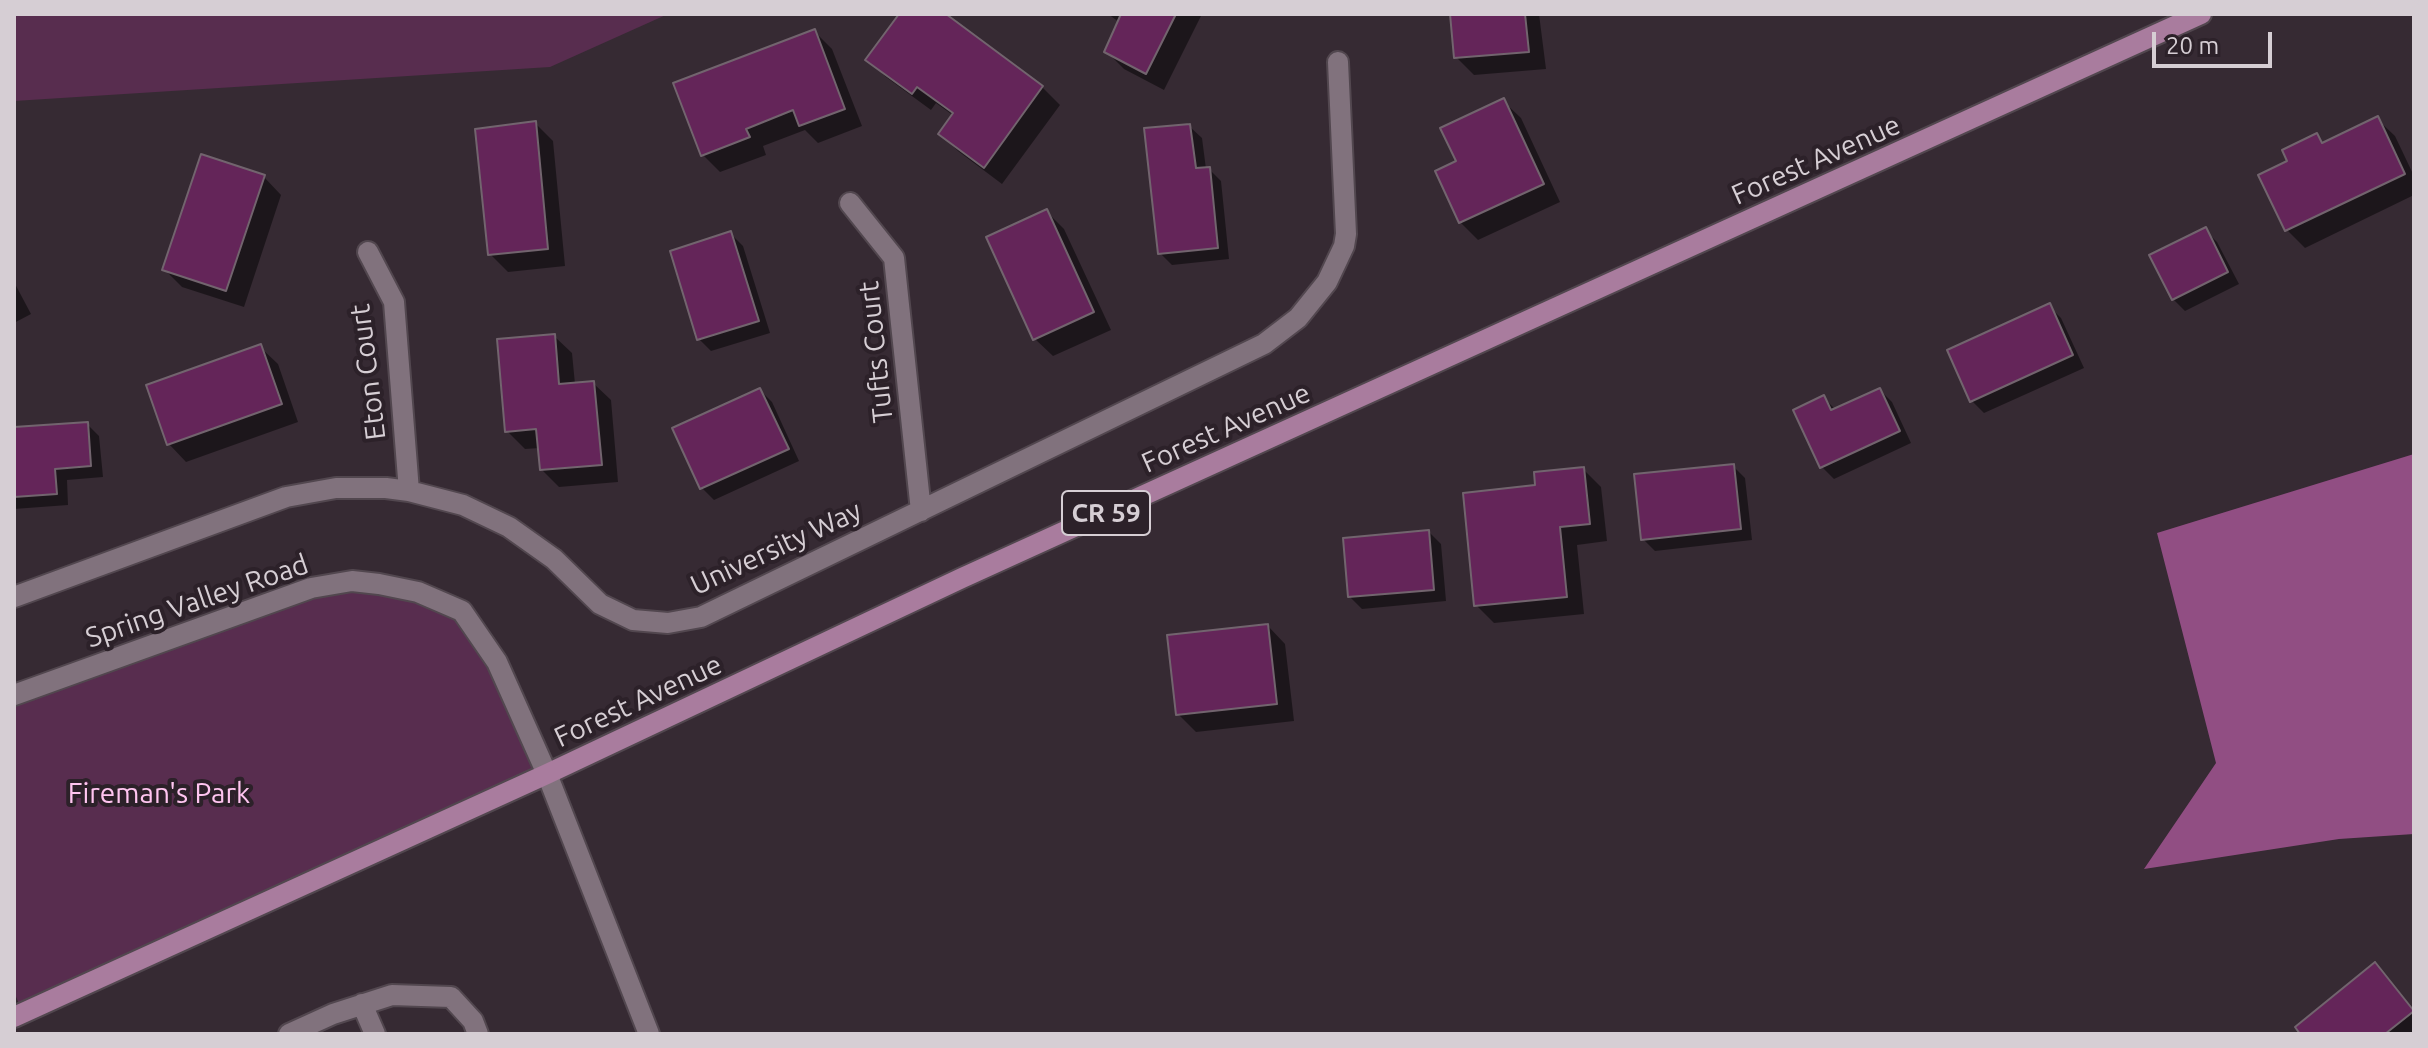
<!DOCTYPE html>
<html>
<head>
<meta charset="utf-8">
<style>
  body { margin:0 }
  #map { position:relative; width:2428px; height:1048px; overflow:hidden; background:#362a33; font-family:Ubuntu,sans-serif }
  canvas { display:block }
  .frame { position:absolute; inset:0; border:16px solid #d6ced4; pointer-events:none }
  .scale { position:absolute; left:2152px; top:32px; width:120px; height:36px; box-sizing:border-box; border:4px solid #d6ced4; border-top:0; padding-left:10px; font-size:24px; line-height:28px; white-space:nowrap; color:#d6ced4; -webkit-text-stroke:6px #2c2129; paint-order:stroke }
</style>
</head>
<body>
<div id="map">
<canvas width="2428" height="1048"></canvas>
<div class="frame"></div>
<div class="scale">20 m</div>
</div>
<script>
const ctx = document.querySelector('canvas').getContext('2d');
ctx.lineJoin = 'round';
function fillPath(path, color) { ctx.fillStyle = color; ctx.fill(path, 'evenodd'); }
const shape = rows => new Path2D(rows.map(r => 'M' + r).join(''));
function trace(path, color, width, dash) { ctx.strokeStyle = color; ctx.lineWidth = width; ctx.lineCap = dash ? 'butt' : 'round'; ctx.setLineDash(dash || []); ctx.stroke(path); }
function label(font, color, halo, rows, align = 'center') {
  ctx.font = font + ' Ubuntu,sans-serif'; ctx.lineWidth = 8; ctx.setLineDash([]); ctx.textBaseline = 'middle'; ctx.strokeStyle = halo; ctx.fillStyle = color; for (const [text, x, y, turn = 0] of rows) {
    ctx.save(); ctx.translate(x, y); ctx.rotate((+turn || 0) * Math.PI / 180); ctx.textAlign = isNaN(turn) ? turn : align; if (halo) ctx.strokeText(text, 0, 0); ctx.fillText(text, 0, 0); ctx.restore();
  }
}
fillPath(shape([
  [14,14,668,14,550,67,14,101],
  [352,581,462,611,547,774,23,1013,14,992,14,695]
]), '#582d4f');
fillPath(shape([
  [2414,454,2414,834,2339,839,2144,869,2216,763,2157,533]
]), '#914e83');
fillPath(shape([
  [901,14,943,14,1042,87,1060,105,1002,184,958,151,941,134,954,116,936,103,931,110,886,77,868,60],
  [1108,14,1202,14,1164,90,1124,69,1106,51,1119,22],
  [1452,14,1539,14,1546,69,1474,75,1456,57],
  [814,31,832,49,862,126,818,143,805,130,763,146,766,155,720,172,703,155],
  [1503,101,1521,118,1560,202,1478,240,1460,222,1459,162],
  [2377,119,2395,136,2414,176,2414,195,2305,248,2287,230,2290,162,2317,136,2325,144],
  [535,123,553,141,565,266,508,272,490,254],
  [1189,126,1202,138,1206,169,1209,169,1221,181,1229,259,1172,265,1160,253],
  [264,177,281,195,244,307,182,287,164,269],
  [1047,212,1064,229,1111,330,1053,356,1035,339],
  [2205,230,2217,242,2239,284,2185,311,2173,299],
  [731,234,743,246,770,333,711,351,699,339],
  [14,282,31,314,14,323],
  [2049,306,2061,318,2084,368,1984,413,1972,401,1950,351],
  [554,336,572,353,575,384,593,383,611,400,618,482,559,487,542,470,540,448,525,449,507,431],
  [260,347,278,364,298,422,186,462,169,444],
  [760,390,772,402,799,461,714,500,702,488,674,429],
  [1880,390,1892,402,1911,443,1834,479,1822,467,1796,411,1824,398,1836,410],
  [87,424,99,436,103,477,67,480,68,505,14,509,14,429],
  [1733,466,1745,478,1752,540,1655,551,1643,539],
  [1583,469,1601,487,1607,541,1577,545,1584,614,1494,623,1476,605,1537,487],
  [1429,532,1441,544,1446,601,1362,609,1350,597],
  [1268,626,1285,644,1294,721,1196,732,1178,714],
  [2375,964,2414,1010,2414,1032,2303,1034]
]), '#0007');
const building = shape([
  [899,14,946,14,1043,86,984,168,938,134,953,113,917,87,912,94,865,60,899,14],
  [1121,14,1176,14,1146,74,1104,52,1121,14],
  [1450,14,1525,14,1529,52,1454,58,1450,14],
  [815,29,845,109,799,126,793,110,746,129,750,137,701,156,673,83,815,29],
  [1504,98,1544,184,1459,223,1435,171,1456,161,1440,128,1504,98],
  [2378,116,2405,174,2285,231,2258,175,2287,161,2282,150,2317,133,2322,143,2378,116],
  [536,121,548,249,488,255,475,129,536,121],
  [1190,124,1196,168,1210,167,1218,248,1158,254,1144,128,1190,124],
  [201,154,265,175,226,291,162,270,201,154],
  [1047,209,1094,312,1033,340,986,237,1047,209],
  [2206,227,2228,272,2172,300,2149,255,2206,227],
  [731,231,759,321,697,340,670,251,731,231],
  [2050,303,2073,355,1970,402,1947,350,2050,303],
  [555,334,559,384,594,381,602,465,540,470,536,429,505,432,497,339,555,334],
  [261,344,282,404,167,445,146,385,261,344],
  [760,388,789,449,700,489,672,428,760,388],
  [1880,388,1900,431,1820,468,1793,410,1824,395,1831,410,1880,388],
  [88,422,91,466,55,469,57,494,14,497,14,427,88,422],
  [1734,464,1741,529,1641,540,1634,474,1734,464],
  [1584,467,1590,524,1560,527,1567,597,1474,606,1463,493,1535,485,1534,472,1584,467],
  [1429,530,1434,590,1348,597,1343,538,1429,530],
  [1268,624,1277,704,1176,715,1167,635,1268,624],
  [2375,962,2414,1011,2385,1034,2300,1034,2295,1027,2375,962]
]);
fillPath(building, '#642559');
trace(building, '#72646e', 2);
const minor = shape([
  [850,203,894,258,921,511],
  [368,252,394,302,409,491],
  [14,597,286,497,336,488,386,488,409,491,463,505,509,527,554,559,600,604,633,620,668,623,701,617,1264,344,1298,318,1327,282,1344,246,1346,234,1338,62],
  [14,695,311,588,352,581,379,584,418,592,462,611,497,662,547,774,649,1034],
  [362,1004,375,1034],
  [289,1034,333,1014,392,995,451,997,473,1021,478,1034]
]);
const major = shape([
  [14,1017,547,774,962,578,2201,14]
]);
trace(minor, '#52474f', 24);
trace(major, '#52474f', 24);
trace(minor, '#81727d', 20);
trace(major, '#a97c9e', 20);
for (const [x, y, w] of [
  [1106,513,88]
]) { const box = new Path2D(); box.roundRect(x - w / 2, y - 22, w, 44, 6); ctx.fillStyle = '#2c2129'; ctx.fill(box); trace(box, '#d6ced4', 2); }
label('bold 26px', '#d6ced4', null, [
  ["CR 59",1106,513]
]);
label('28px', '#d6ced4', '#2c2129', [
  ["Forest Avenue",1816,160,-24],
  ["Tufts Court",876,352,-96],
  ["Eton Court",368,372,-97],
  ["Forest Avenue",1226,428,-24],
  ["University Way",776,548,-25],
  ["Spring Valley Road",197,601,-19],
  ["Forest Avenue",638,701,-25]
]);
label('28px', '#ffc5f0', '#2c2129', [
  ["Fireman's Park",159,794]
]);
</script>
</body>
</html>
